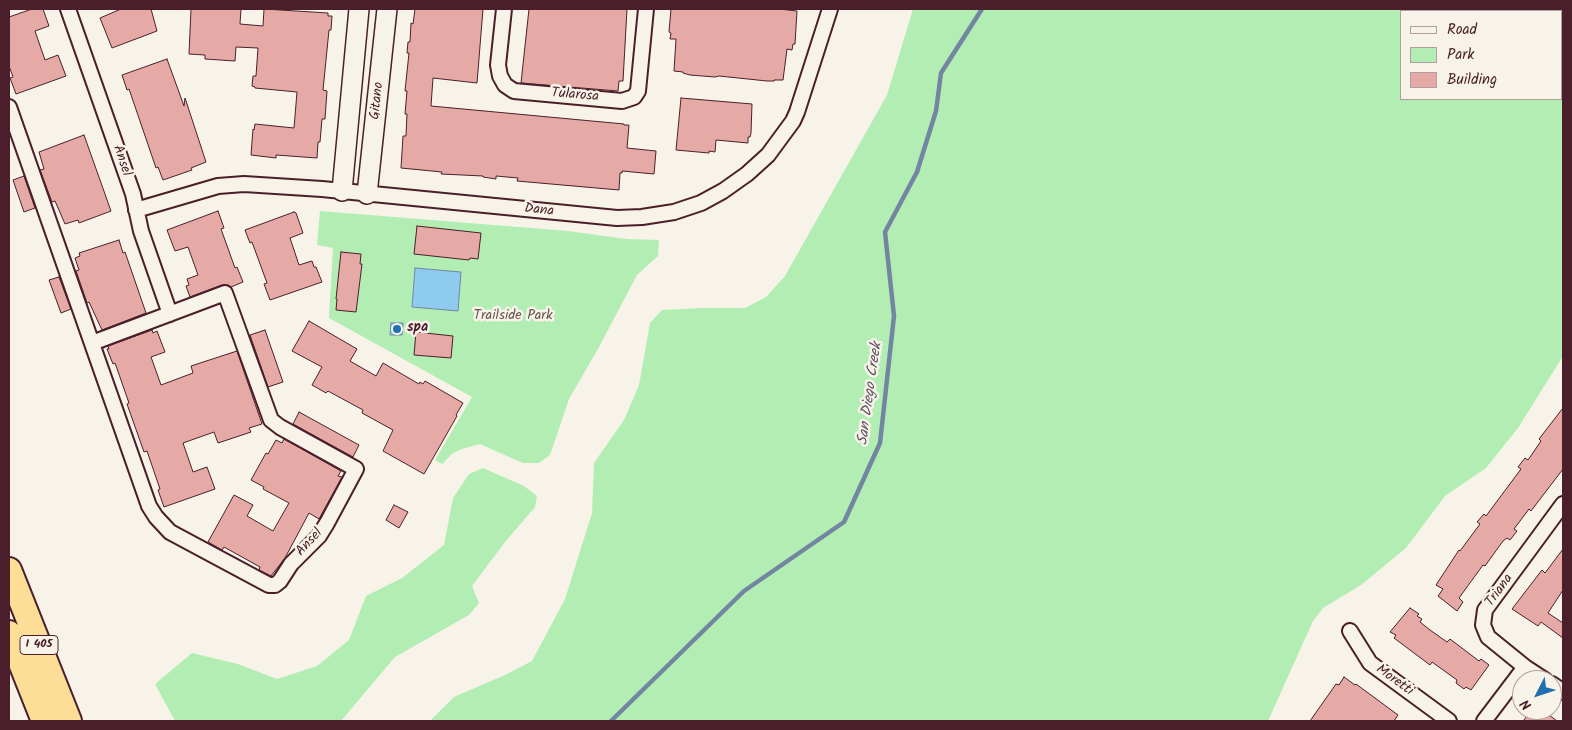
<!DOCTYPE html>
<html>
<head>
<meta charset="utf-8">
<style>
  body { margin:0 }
  #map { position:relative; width:1572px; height:730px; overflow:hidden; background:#f7f3e8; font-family:Kalam,sans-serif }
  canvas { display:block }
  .frame { position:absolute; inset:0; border:10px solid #4a1f2b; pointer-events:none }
  .legend { position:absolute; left:1400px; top:10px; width:162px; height:90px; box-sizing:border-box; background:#f7f3e8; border:1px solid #b29e9c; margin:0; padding:6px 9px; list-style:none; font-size:15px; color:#4a1f2b }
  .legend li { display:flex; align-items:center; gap:10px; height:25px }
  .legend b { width:25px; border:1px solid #b29e9c }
  .north { position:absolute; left:1512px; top:670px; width:50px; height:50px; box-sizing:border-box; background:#f7f3e8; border:1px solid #b29e9c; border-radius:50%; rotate:229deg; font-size:14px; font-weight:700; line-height:20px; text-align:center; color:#4a1f2b }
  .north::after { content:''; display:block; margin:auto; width:18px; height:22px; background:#1f6fb2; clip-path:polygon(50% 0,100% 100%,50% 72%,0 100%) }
</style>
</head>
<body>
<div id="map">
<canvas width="1572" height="730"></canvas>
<div class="frame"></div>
<ul class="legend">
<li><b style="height:6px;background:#f7f3e8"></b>Road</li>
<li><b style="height:14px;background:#b2eeb4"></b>Park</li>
<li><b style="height:14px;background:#e5aaa6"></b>Building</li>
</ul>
<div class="north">N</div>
</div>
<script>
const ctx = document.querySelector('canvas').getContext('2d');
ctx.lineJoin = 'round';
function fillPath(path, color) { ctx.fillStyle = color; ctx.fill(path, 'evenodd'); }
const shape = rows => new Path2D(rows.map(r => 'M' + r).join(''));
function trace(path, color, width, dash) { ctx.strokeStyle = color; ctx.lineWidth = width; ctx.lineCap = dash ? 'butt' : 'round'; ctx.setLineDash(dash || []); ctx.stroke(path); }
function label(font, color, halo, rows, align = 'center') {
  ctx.font = font + ' Kalam,sans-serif'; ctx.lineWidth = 5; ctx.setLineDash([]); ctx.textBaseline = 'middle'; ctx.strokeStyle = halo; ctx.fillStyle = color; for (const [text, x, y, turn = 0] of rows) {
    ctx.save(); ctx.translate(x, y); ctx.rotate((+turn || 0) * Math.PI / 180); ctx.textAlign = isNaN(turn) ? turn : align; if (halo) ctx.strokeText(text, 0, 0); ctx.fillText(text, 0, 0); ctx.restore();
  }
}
fillPath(shape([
  [913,9,1563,9,1563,356,1518,428,1486,468,1445,496,1406,548,1361,585,1323,608,1313,621,1268,721,430,721,454,697,505,675,532,661,565,599,592,513,594,463,624,420,639,385,650,323,662,310,701,308,745,308,766,297,785,276,887,95],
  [1561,11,1561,99,1401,99,1401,11],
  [320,211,568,231,627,239,659,240,658,256,637,275,599,347,569,399,550,455,539,463,523,463,480,444,462,449,453,453,442,464,435,460,472,397,329,318,333,248,317,245],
  [483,468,524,486,537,496,535,507,505,542,472,586,479,603,469,615,395,657,341,721,175,721,155,684,192,653,238,664,277,679,317,666,349,640,366,596,402,578,444,545,453,498,469,474]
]), '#b2eeb4');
const water = shape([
  [415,268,461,272,458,311,412,307,415,268],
  [391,323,403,323,402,335,390,335,391,323]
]);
fillPath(water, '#8fcaef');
trace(water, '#7386a1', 1);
trace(shape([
  [611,721,744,591,844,522,880,443,894,316,885,232,917,172,936,111,941,73,982,9]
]), '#7386a1', 4.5);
const building = shape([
  [32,9,43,9,49,26,35,31,45,60,58,55,66,76,16,94,10,78,13,77,9,66,9,17,32,9],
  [121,9,151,9,157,31,112,48,100,18,121,9],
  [191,9,241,9,240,24,263,26,264,9,328,13,328,16,332,16,331,30,329,30,323,90,327,91,325,119,322,119,320,142,318,142,317,158,276,155,276,158,251,155,253,129,254,130,255,124,294,128,297,92,255,88,255,87,252,86,253,76,256,76,258,48,236,47,235,61,205,59,205,55,189,54,191,9],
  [415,9,483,9,477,83,433,78,431,106,624,124,624,125,629,125,627,148,656,151,654,174,622,171,622,173,620,173,619,190,517,181,518,178,496,176,496,179,483,177,483,176,441,174,442,172,401,168,403,136,406,136,407,114,405,114,407,91,405,91,409,53,407,53,408,42,410,42,411,23,413,24,415,9],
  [529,9,627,9,623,81,619,81,618,91,521,83,529,9],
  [671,9,779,9,797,11,795,44,793,44,792,50,787,49,783,80,774,80,774,81,767,81,719,76,715,77,690,75,683,73,683,72,674,71,676,39,670,39,671,33,669,32,671,9],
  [167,59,184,106,185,98,206,162,191,168,192,170,163,180,158,167,156,168,129,89,127,90,122,75,167,59],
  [681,98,752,104,751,133,750,137,748,137,748,143,716,140,715,152,709,151,709,153,676,150,681,98],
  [84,135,111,211,79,223,78,220,65,224,55,201,52,202,40,170,44,169,39,152,84,135],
  [24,176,35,208,24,212,13,180,24,176],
  [218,211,224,228,221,229,235,268,237,267,243,282,231,287,227,285,222,285,190,297,186,286,189,285,187,279,198,275,188,247,175,251,167,230,218,211],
  [294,212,296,213,303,233,290,238,299,265,312,261,314,267,316,267,322,282,270,300,264,284,267,283,252,242,250,243,245,230,294,212],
  [417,226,481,233,478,259,470,258,469,260,414,254,417,226],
  [119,240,123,253,125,252,146,313,102,330,89,302,87,303,76,271,79,270,75,258,80,256,79,253,119,240],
  [341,252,361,254,360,264,362,264,356,312,336,310,337,299,336,299,341,252],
  [59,277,71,309,61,313,49,280,59,277],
  [309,321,357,349,350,361,376,376,383,363,419,384,420,382,423,384,425,381,463,403,456,415,457,416,424,474,383,451,393,430,362,413,363,410,328,391,326,393,312,385,322,367,292,351,309,321],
  [152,330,153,333,157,331,165,352,151,357,161,385,193,373,191,366,237,351,262,424,249,428,251,432,218,443,214,432,183,443,193,472,207,467,215,489,164,507,158,490,160,489,147,451,144,452,127,404,129,403,115,363,113,364,107,349,109,349,108,346,152,330],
  [265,330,283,382,268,387,250,335,265,330],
  [416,332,453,336,451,358,414,355,416,332],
  [1563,408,1563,469,1531,511,1529,509,1514,529,1517,531,1510,540,1507,538,1503,541,1485,566,1483,565,1459,598,1463,602,1457,611,1438,596,1443,589,1436,585,1459,550,1460,551,1480,524,1477,522,1484,514,1486,516,1521,469,1518,467,1525,458,1528,460,1541,441,1539,439,1563,408],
  [299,412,359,445,353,457,293,424,299,412],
  [284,439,341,471,338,476,342,477,319,519,309,513,285,558,271,576,259,570,260,567,224,547,222,550,208,542,234,495,253,505,247,516,273,531,289,503,263,489,264,487,251,480,266,453,268,454,276,440,282,443,284,439],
  [394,505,408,512,399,528,386,520,394,505],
  [1563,549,1563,590,1548,613,1563,623,1563,638,1541,622,1538,626,1512,609,1542,570,1545,573,1563,549],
  [1410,608,1419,614,1417,616,1422,619,1420,622,1430,630,1447,642,1450,639,1479,661,1481,659,1489,665,1471,690,1466,687,1464,689,1456,683,1457,680,1432,662,1430,665,1394,638,1396,635,1390,632,1410,608],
  [1344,677,1355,685,1356,684,1398,715,1394,721,1310,721,1336,684,1339,685,1344,677],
  [1532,710,1552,710,1549,715,1557,721,1523,721,1532,710]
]);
fillPath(building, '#e5aaa6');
trace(building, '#4a1f2b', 1);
const street = shape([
  [68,9,133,194,141,231,170,314],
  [504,9,498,65,500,76,505,85,514,91,622,101,634,97,638,91,646,9],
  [9,107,149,506,156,517,170,532,269,585,275,585,280,581,291,564,319,536,327,523,356,469,280,427,271,420,225,293,92,343],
  [136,210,218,186,244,184,322,189,617,218,642,217,674,212,701,203,723,191,747,174,768,155,793,121,797,112,830,9],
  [1350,631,1370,663,1449,721],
  [1525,667,1545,680],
  [1552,684,1563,692],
  [1484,721,1525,667,1488,637,1483,625,1485,610,1563,504]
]);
const secondary = shape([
  [342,191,359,9],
  [367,194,387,9]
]);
const highway = shape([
  [9,570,69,721],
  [9,633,44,721]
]);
trace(street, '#4a1f2b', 18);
trace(secondary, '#4a1f2b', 22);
trace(highway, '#4a1f2b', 28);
trace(street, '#f7f3e8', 14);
trace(secondary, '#f7f3e8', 19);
trace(highway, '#fcde96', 24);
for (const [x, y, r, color] of [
  [397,329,5,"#1f6fb2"]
]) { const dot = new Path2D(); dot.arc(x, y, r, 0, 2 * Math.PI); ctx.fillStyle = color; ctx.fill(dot); trace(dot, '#f7f3e8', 2); }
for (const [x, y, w] of [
  [39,645,38]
]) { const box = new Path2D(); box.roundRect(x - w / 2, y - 9.5, w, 19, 4); ctx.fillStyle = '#f7f3e8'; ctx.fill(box); trace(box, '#4a1f2b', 1); }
label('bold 12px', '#4a1f2b', null, [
  ["I 405",39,645]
]);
label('14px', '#4a1f2b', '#f7f3e8', [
  ["Tularosa",575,96,5],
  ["Gitano",378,101,-84],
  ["Ansel",121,161,71],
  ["Dana",539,211,6],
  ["Ansel",310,543,-47],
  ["Triana",1500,591,-54],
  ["Moretti",1394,681,36]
]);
label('14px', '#64534d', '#f7f3e8', [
  ["Trailside Park",513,317]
]);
label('bold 14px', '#4a1f2b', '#f7f3e8', [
  ["spa",407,329]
], 'left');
label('italic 15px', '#5f5266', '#f7f3e8', [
  ["San Diego Creek",871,394,-82]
]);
</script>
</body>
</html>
